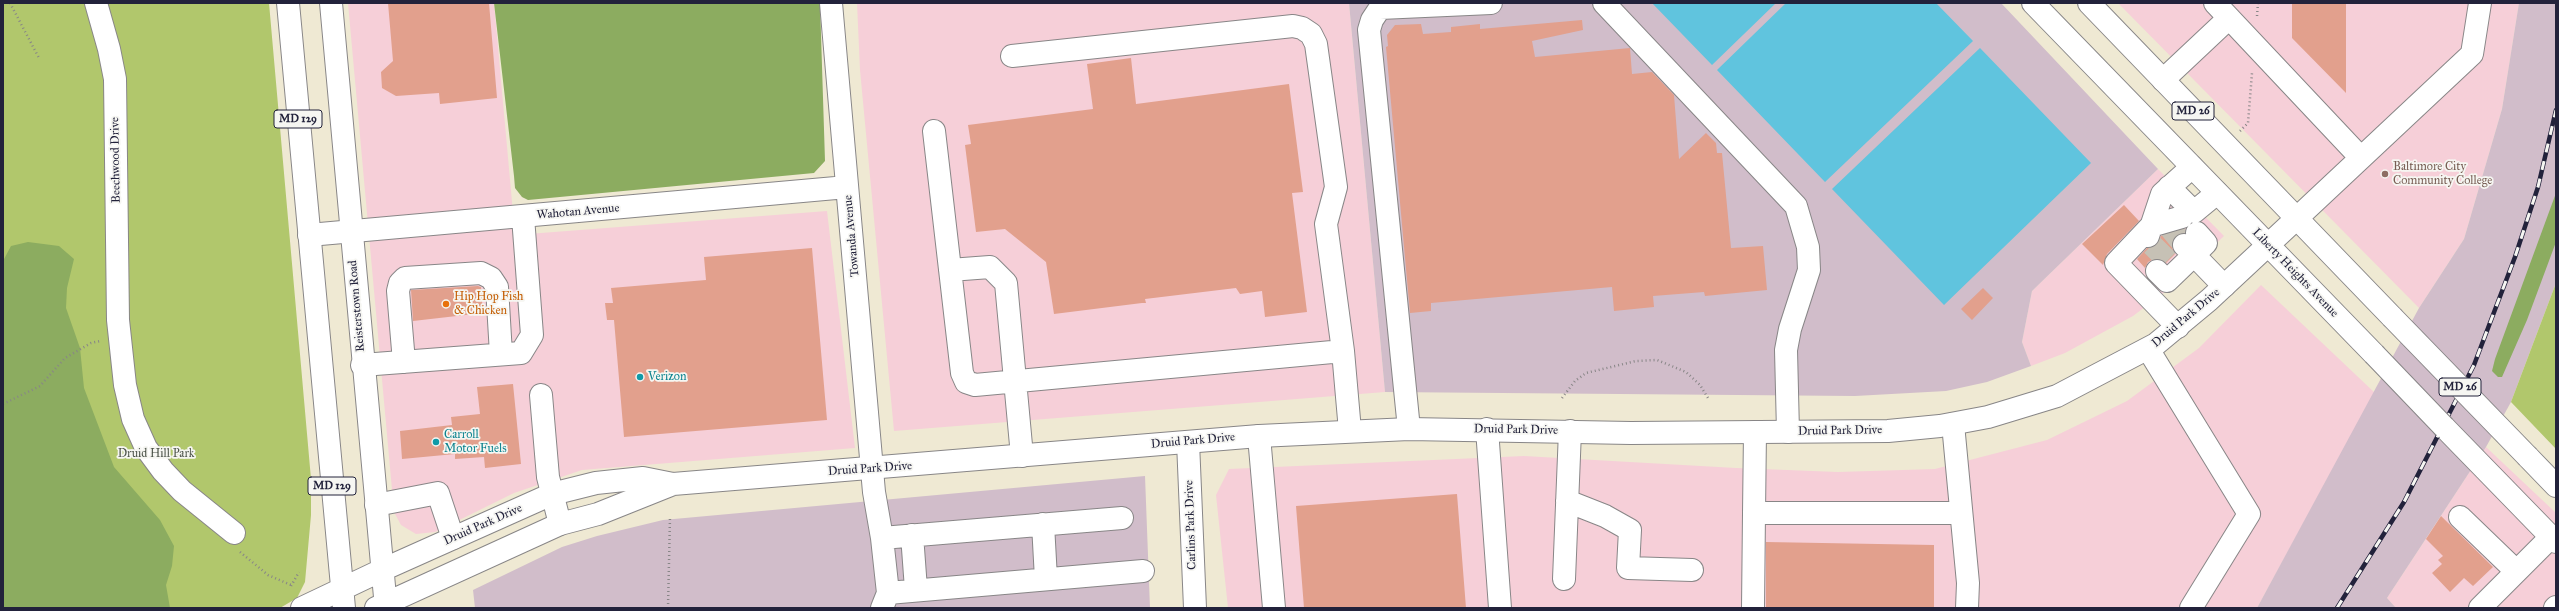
<!DOCTYPE html>
<html>
<head>
<meta charset="utf-8">
<style>
  body { margin:0 }
  #map { position:relative; width:2559px; height:611px; overflow:hidden; background:#efe9d3; font-family:"IM FELL Great Primer",serif }
  canvas { display:block }
  .frame { position:absolute; inset:0; border:4px solid #22223b; pointer-events:none }
</style>
</head>
<body>
<div id="map">
<canvas width="2559" height="611"></canvas>
<div class="frame"></div>
</div>
<script>
const ctx = document.querySelector('canvas').getContext('2d');
ctx.lineJoin = 'round';
function fillPath(path, color) { ctx.fillStyle = color; ctx.fill(path, 'evenodd'); }
const shape = rows => new Path2D(rows.map(r => 'M' + r).join(''));
function trace(path, color, width, dash) { ctx.strokeStyle = color; ctx.lineWidth = width; ctx.lineCap = dash ? 'butt' : 'round'; ctx.setLineDash(dash || []); ctx.stroke(path); }
function label(font, color, halo, rows, align = 'center') {
  ctx.font = font + ' "IM FELL Great Primer",serif'; ctx.lineWidth = 3.5; ctx.setLineDash([]); ctx.textBaseline = 'middle'; ctx.strokeStyle = halo; ctx.fillStyle = color; for (const [text, x, y, turn = 0] of rows) {
    ctx.save(); ctx.translate(x, y); ctx.rotate((+turn || 0) * Math.PI / 180); ctx.textAlign = isNaN(turn) ? turn : align; if (halo) ctx.strokeText(text, 0, 0); ctx.fillText(text, 0, 0); ctx.restore();
  }
}
fillPath(shape([
  [348,3,494,3,515,235,827,211,855,448,582,470,514,493,435,532,416,534,401,525,394,512],
  [857,3,1349,3,1385,392,894,431,860,70],
  [2118,3,2519,3,2502,109,2464,239,2419,308],
  [2158,169,2224,236,2170,288,2133,316,2065,353,2031,366,2022,342,2032,291],
  [2261,285,2375,393,2257,608,1228,608,1216,495,1229,469,1524,456,1736,468,1838,472,1935,469,2047,440,2127,401,2199,348],
  [2486,447,2556,513,2556,608,2396,608,2387,598]
]), '#f6cfd8');
fillPath(shape([
  [1349,3,2001,3,2158,169,2032,291,2022,342,2031,366,1987,382,1946,391,1855,396,1385,392],
  [2519,3,2556,3,2556,283,2511,402,2486,447,2387,598,2396,608,2257,608,2419,308,2464,239,2502,109],
  [1145,476,1150,608,475,608,473,590,562,547,597,536,663,520]
]), '#d1bdca');
fillPath(shape([
  [3,3,269,3,311,479,311,515,305,582,297,598,280,608,3,608],
  [2556,283,2556,449,2511,402]
]), '#b1c76c');
fillPath(shape([
  [494,3,820,3,825,161,814,173,528,200,522,197,515,188,514,176],
  [2556,193,2556,242,2527,320,2502,377,2498,377,2492,371,2495,359],
  [28,242,59,246,74,259,67,288,66,308,80,348,84,388,114,467,160,520,174,546,172,566,166,585,170,608,3,608,3,261,11,246]
]), '#8cac60');
fillPath(shape([
  [1652,3,1776,3,1712,65],
  [1786,3,1936,3,1973,41,1825,182,1717,70],
  [1980,48,2091,163,1944,305,1832,189]
]), '#60c4de');
fillPath(shape([
  [388,3,489,3,497,98,440,104,439,93,396,96,382,88,381,72,393,61],
  [2292,3,2346,3,2346,93,2292,38],
  [1582,20,1583,30,1532,41,1535,57,1630,48,1632,74,1652,72,1674,95,1679,159,1706,133,1716,143,1717,153,1722,153,1731,248,1763,246,1767,290,1705,296,1704,292,1653,296,1654,307,1614,311,1612,287,1431,303,1431,311,1410,313,1386,47,1388,46,1387,35,1395,25,1421,24,1423,34,1451,32,1451,27,1480,24,1480,29],
  [1131,58,1136,104,1289,84,1303,192,1292,193,1307,312,1265,317,1262,291,1240,294,1236,288,1145,299,1146,303,1142,303,1054,314,1046,262,1005,229,976,232,965,145,971,144,968,125,1093,109,1087,64],
  [2124,205,2139,221,2107,254,2103,265,2082,244],
  [2185,229,2185,233,2175,236,2172,241,2172,248,2175,254,2166,263,2154,259,2148,262,2145,268,2137,259,2147,248,2157,245,2161,236],
  [812,248,827,420,624,437,614,320,607,320,605,303,613,303,611,288,706,280,704,257],
  [478,286,481,287,483,313,413,321,411,290],
  [1983,288,1993,298,1972,320,1961,309],
  [513,384,521,464,485,468,484,457,455,459,455,454,402,459,400,431,452,425,451,417,480,414,477,387],
  [1457,494,1466,608,1304,608,1296,506],
  [2441,516,2493,567,2473,586,2464,578,2450,592,2432,573,2442,564,2438,560,2443,556,2426,539],
  [1766,542,1934,545,1934,608,1766,608]
]), '#e2a08d');
trace(shape([
  [2170,228,2184,245],
  [2152,245,2168,261]
]), '#c6c1b5', 22, [22, 11]);
const minor = shape([
  [96,3,109,49,115,79,118,320,125,385,133,419,146,448,163,471,182,491,234,533],
  [831,3,874,492,882,538],
  [1604,3,1796,206,1808,247,1809,270,1790,329,1786,350,1788,432],
  [2215,3,2361,158],
  [1012,56,1293,26,1302,28,1311,34,1316,44,1336,187,1326,224,1343,351,1350,431],
  [2163,80,2229,18],
  [934,131,962,373,966,382,975,385,1343,351],
  [2169,187,2194,212,2217,193],
  [2297,218,2472,54,2480,3],
  [309,235,847,187],
  [2148,236,2162,194,2192,167],
  [2184,245,2194,255,2206,243,2197,233],
  [950,270,990,267,1006,283,1022,456],
  [2157,271,2167,281,2194,255,2224,286],
  [2178,327,2116,263,2151,226,2182,217],
  [2148,349,2249,514,2191,608],
  [404,362,398,291,400,283,405,278,481,273,491,278,497,287,501,354],
  [362,365,521,353,532,335,523,217],
  [541,395,548,477,560,524],
  [1953,424,1968,583,1967,608],
  [1409,429,1369,30,1372,20,1380,8,1491,3],
  [1487,429,1500,608],
  [1259,436,1274,608],
  [1188,442,1195,608],
  [1567,501,1605,516,1630,530,1628,568,1692,570],
  [376,505,438,493,453,538],
  [1754,513,1755,432],
  [2460,517,2516,571],
  [1043,524,1046,579],
  [912,535,916,589],
  [1564,579,1570,431],
  [888,593,1143,571],
  [882,608,888,593,882,538,1122,518],
  [1753,608,1754,513,1961,513],
  [2480,608,2551,537],
  [2555,608,2556,607]
]);
const major = shape([
  [288,3,344,608],
  [331,3,386,608],
  [2033,3,2374,354],
  [2089,3,2392,317],
  [2444,427,2556,542],
  [2528,457,2556,486],
  [302,608,382,570,552,494,596,483,643,478,673,484],
  [376,608,560,524,598,514,673,484,1259,436,1409,429,1631,433,1888,431,1940,426,1988,417,2057,396,2156,344,2209,300,2297,218]
]);
trace(minor, '#888687', 24);
trace(major, '#888687', 24);
trace(shape([
  [10,3,39,58],
  [2257,16,2258,3],
  [2240,131,2248,123,2252,73],
  [1562,398,1575,381,1586,373,1636,361,1657,360,1686,372,1700,385,1708,398],
  [3,404,40,386,65,358,91,343,100,341],
  [240,552,268,575,291,585],
  [291,586,299,572],
  [668,608,670,517]
]), '#888687', 2.5, [1, 3]);
trace(minor, '#fff', 22);
trace(major, '#fff', 22);
const rail = shape([
  [2337,608,2404,502,2474,365,2515,257,2538,187,2556,110]
]);
trace(rail, '#22223b', 4.5);
trace(rail, '#f6f6f2', 3, [9]);
const majorBridge = shape([
  [2392,317,2528,457],
  [2374,354,2444,427]
]);
trace(majorBridge, '#888687', 24, []);
trace(majorBridge, '#fff', 22);
for (const [x, y, r, color] of [
  [2385,174,4,"#8d6e63"],
  [446,304,4,"#e8710a"],
  [640,377,4,"#0f9aa8"],
  [436,442,4,"#0f9aa8"]
]) { const dot = new Path2D(); dot.arc(x, y, r, 0, 2 * Math.PI); ctx.fillStyle = color; ctx.fill(dot); trace(dot, '#f6f6f2', 1.5); }
for (const [x, y, w] of [
  [2193,111,42],
  [298,119,48],
  [2460,387,42],
  [332,486,48]
]) { const box = new Path2D(); box.roundRect(x - w / 2, y - 9, w, 18, 3); ctx.fillStyle = '#f6f6f2'; ctx.fill(box); trace(box, '#22223b', 1); }
label('bold 11px', '#22223b', null, [
  ["MD 26",2193,111],
  ["MD 129",298,119],
  ["MD 26",2460,387],
  ["MD 129",332,486]
]);
label('12px', '#22223b', '#f6f6f2', [
  ["Beechwood Drive",116,160,-91],
  ["Wahotan Avenue",578,212,-5],
  ["Towanda Avenue",852,236,-95],
  ["Liberty Heights Avenue",2295,273,46],
  ["Reisterstown Road",357,306,-95],
  ["Druid Park Drive",2186,318,-40],
  ["Druid Park Drive",1516,430,1],
  ["Druid Park Drive",1840,431,-1],
  ["Druid Park Drive",1193,441,-5],
  ["Druid Park Drive",870,469,-4],
  ["Druid Park Drive",483,525,-24],
  ["Carlins Park Drive",1191,525,-92]
]);
label('12px', '#785e54', '#f6f6f2', [
  ["Baltimore City",2393,167],
  ["Community College",2393,181]
], 'left');
label('12px', '#c56008', '#f6f6f2', [
  ["Hip Hop Fish",454,297],
  ["& Chicken",454,311]
], 'left');
label('12px', '#0d838f', '#f6f6f2', [
  ["Verizon",648,377],
  ["Carroll",444,435],
  ["Motor Fuels",444,449]
], 'left');
label('12px', '#4d544a', '#f6f6f2', [
  ["Druid Hill Park",156,454]
]);
</script>
</body>
</html>
